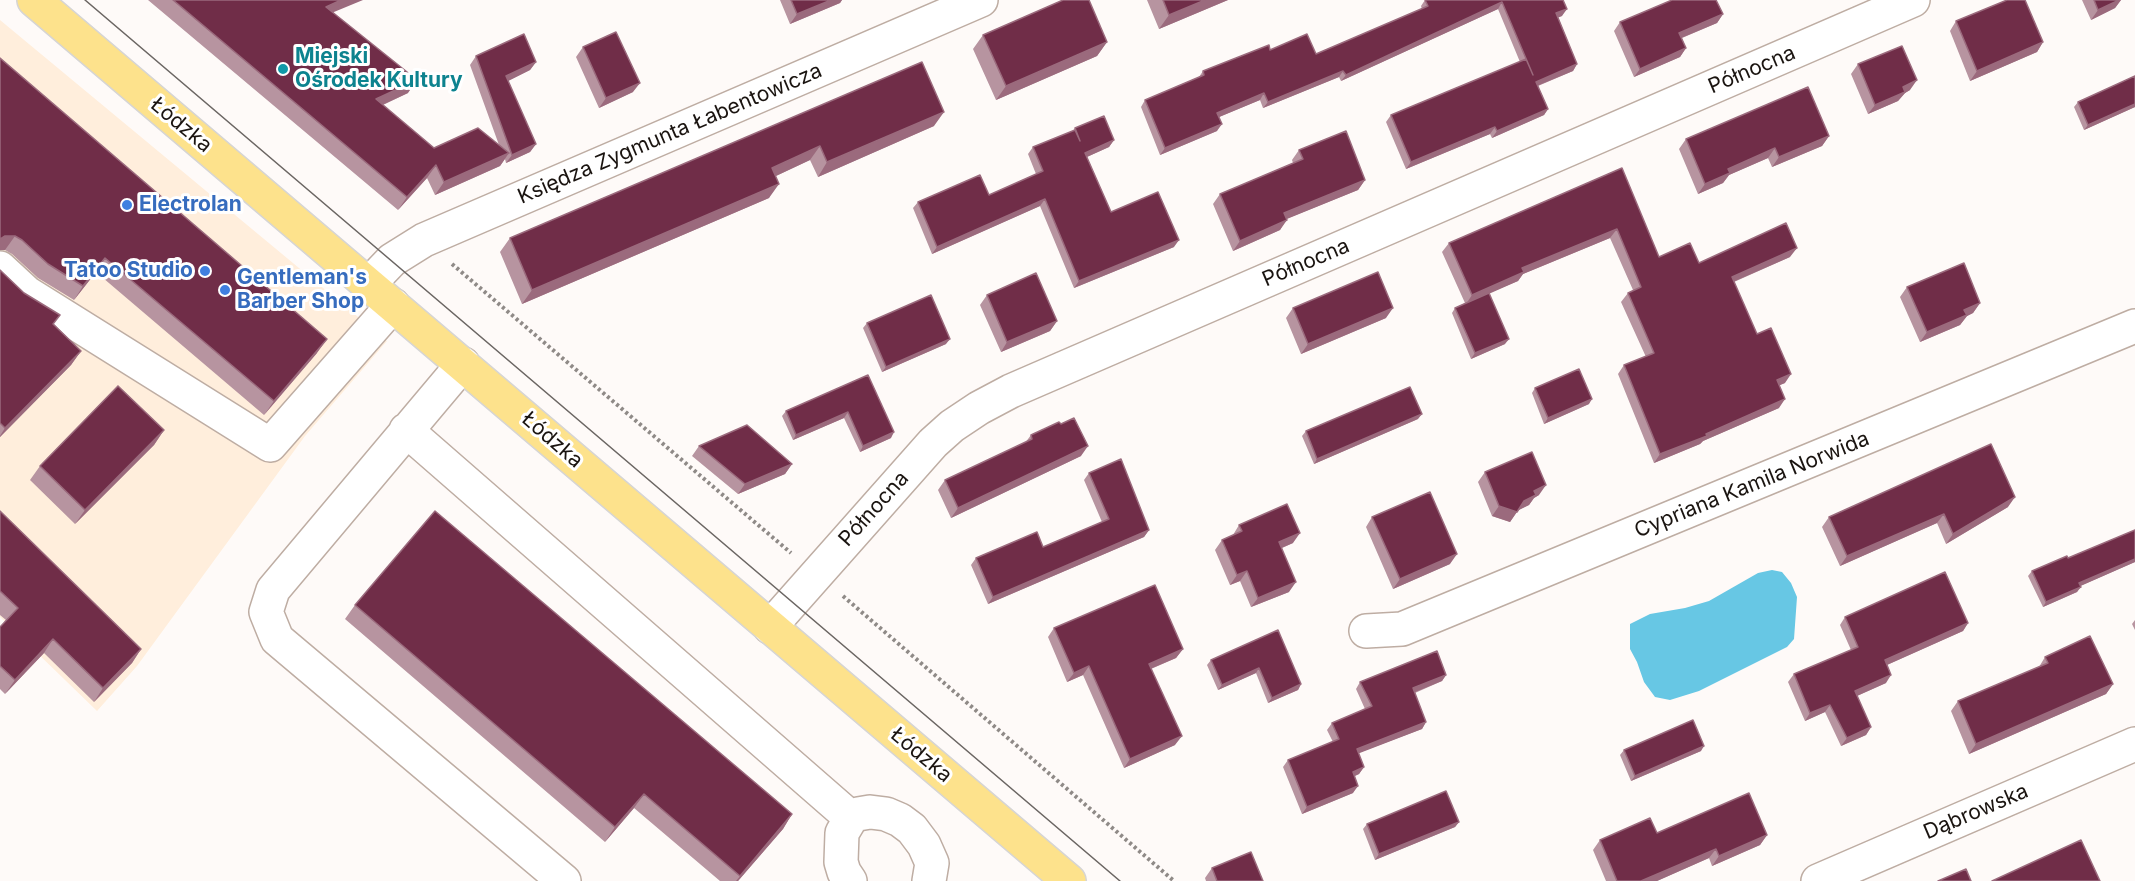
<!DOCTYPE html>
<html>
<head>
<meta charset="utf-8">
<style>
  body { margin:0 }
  canvas { display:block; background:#fefaf8 }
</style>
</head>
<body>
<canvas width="2135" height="881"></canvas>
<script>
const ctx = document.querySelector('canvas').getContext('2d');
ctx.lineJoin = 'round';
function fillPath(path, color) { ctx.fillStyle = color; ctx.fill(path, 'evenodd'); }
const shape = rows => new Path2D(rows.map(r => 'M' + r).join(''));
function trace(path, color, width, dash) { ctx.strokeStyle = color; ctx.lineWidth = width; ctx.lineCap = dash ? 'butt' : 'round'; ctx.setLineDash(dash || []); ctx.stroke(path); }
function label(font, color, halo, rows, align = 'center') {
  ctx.font = font + ' Inter,sans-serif'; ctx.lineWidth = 6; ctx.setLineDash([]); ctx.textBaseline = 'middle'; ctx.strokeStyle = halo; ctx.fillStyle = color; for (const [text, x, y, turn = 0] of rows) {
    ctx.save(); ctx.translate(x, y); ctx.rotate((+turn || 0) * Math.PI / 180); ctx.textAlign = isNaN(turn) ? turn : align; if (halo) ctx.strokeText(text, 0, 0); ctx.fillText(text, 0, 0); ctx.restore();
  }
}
fillPath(shape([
  [0,20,387,341,305,436,137,666,97,711,0,617]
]), '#ffeedc');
fillPath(shape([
  [1772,570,1782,572,1791,583,1797,597,1794,639,1787,647,1699,691,1670,700,1655,697,1644,682,1637,662,1630,649,1630,624,1650,614,1685,608,1709,601,1758,573]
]), '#67c7e4');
const minor = shape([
  [0,268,27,293,270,445,393,305],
  [369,284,392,260,424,240,981,0],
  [463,364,273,590,266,612,277,639,564,881],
  [406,430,851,818],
  [770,627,933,443,952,426,979,408,1011,391,1913,0],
  [1366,631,1402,629,2135,326],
  [850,881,844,872,841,862,842,833,851,818,858,814,870,812,886,814,900,820,912,829,924,845,932,863,929,881],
  [1818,881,2135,744]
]);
const major = shape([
  [34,0,1069,881]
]);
trace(minor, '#beada3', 36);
trace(major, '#d6d5d4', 36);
trace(shape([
  [452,264,791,553],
  [843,596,1174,881]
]), '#8f8a87', 4, [3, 3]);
trace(minor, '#fff', 33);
trace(major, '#fde28c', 33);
trace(shape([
  [85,0,1120,881]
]), '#6b6663', 1.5);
fillPath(shape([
  [148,0,265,0,333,12,408,93,383,105,434,148,499,145,470,65,476,56,536,62,530,70,508,81,536,144,530,152,506,163,505,159,500,166,435,195,427,178,398,210],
  [780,0,842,0,840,3,790,24],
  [1147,0,1228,0,1159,29],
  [1425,0,1563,0,1562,16,1558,17,1577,64,1573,71,1538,86,1548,109,1544,115,1492,138,1490,134,1406,169,1386,122,1391,115,1520,62,1498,9,1341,81,1339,77,1263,108,1260,100,1219,117,1217,131,1160,155,1141,107,1145,100,1199,77,1203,71,1270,50,1316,54,1422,9,1421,6],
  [2082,0,2121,0,2115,8,2091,20],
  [1723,14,1717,23,1682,38,1686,48,1680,57,1634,77,1614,31,1620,22],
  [1956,21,2043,42,2037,52,1970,81,1950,31],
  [983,35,1107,42,1097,56,996,100,973,49],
  [583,47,633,92,599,108,576,57],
  [0,58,317,353,264,415,96,272,74,300,38,278,12,254,5,250],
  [922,62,934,126,818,177,810,160,776,176,769,198,522,304,500,252,510,238],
  [1858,64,1910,90,1905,93,1898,101,1868,114,1851,74],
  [2135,76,2135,107,2084,130,2074,107,2078,102],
  [1075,128,1114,140,1109,147,1087,157,1111,212,1174,247,1074,288,1040,206,932,254,913,208,918,202,989,195,1036,174,1028,154,1033,147,1073,131],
  [1829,136,1822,146,1772,167,1768,158,1729,175,1723,183,1698,194,1679,149,1686,139],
  [1299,150,1365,180,1358,190,1286,219,1280,230,1233,251,1213,204,1220,194,1293,163,1292,160],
  [1622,168,1659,257,1699,263,1790,257,1734,282,1757,334,1785,383,1779,385,1779,408,1703,441,1700,444,1654,463,1618,374,1624,365,1646,357,1621,302,1628,293,1633,290,1610,238,1523,274,1518,281,1489,293,1505,344,1471,359,1452,313,1455,308,1465,303,1442,252,1449,243],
  [0,270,81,351,71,365,0,437],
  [1907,287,1980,303,1973,313,1967,316,1960,325,1920,342,1900,297],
  [987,295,1057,321,1050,331,1001,352,980,305],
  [1293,308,1386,318,1301,354,1286,318],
  [867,323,946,344,882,372,863,328],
  [868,375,891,438,860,452,844,418,793,440,782,416,786,411],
  [1535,388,1589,404,1544,424,1532,393],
  [1418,419,1314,464,1302,436,1306,431],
  [1061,424,1081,456,951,518,938,490,945,480,1025,443,1031,435],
  [164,430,154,445,75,524,30,480,40,466],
  [699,446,792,464,785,474,738,494,692,456],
  [1485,472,1539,495,1534,498,1529,505,1518,510,1510,522,1492,516,1478,482],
  [1089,473,1149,530,1144,537,988,604,971,565,976,558,1043,547,1102,522,1084,480],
  [2008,507,1946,544,1937,523,1840,566,1822,527,1829,517],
  [0,511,141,649,132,663,94,702,44,653,5,694,0,689,0,627,6,620,0,615],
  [1372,517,1450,564,1393,589,1366,527],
  [1239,525,1293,543,1282,548,1289,592,1251,607,1240,581,1230,585,1215,550,1222,540,1233,535],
  [2135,530,2135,562,2080,586,2077,592,2043,607,2028,576,2032,571,2068,558],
  [355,605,792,814,783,829,738,881,720,881,634,808,605,842,345,619],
  [1845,617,1968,623,1963,631,1887,665,1886,683,1857,696,1871,727,1866,735,1841,746,1825,712,1805,721,1788,682,1794,674,1851,650,1840,625],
  [2135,620,2135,630,2132,624],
  [1054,628,1183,649,1176,658,1151,669,1175,745,1124,768,1083,675,1067,682,1048,637],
  [1278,630,1301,684,1298,690,1268,703,1256,673,1218,690,1207,665,1211,660],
  [2045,657,2113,684,2106,694,1969,754,1951,711,1958,701,2039,667],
  [1446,675,1442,681,1415,693,1426,722,1422,729,1358,753,1364,767,1359,774,1355,776,1353,793,1302,814,1283,767,1288,760,1333,742,1327,730,1332,723,1365,709,1356,689,1360,682],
  [1624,750,1701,751,1631,781,1620,755],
  [1459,822,1455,827,1375,860,1363,829,1367,824],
  [1657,833,1767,835,1760,845,1712,866,1709,858,1657,881,1606,881,1593,850,1600,840],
  [1212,868,1263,881,1206,881,1205,878]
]), '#b794a0');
fillPath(shape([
  [341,0,363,0,317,19,326,7],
  [831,0,842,0,840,3,790,24,797,14],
  [1205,0,1228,0,1159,29,1169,15],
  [2119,0,2121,0,2115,8,2091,20,2098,10],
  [1502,2,1498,9,1341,81,1346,75],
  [1567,9,1562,16,1552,20,1556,13],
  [1723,14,1717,23,1674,41,1679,33],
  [1107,42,1097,56,996,100,1006,86],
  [2043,42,2037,52,1970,81,1977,71],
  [1686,48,1680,57,1634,77,1640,69],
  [536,62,530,70,500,85,506,76],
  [1577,64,1573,71,1532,88,1536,82],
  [1343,71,1339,77,1263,108,1268,102],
  [417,80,408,93,367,112,376,99],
  [1917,80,1910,90,1905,93,1898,101,1868,114,1875,105,1903,87],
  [640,83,633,92,599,108,606,98],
  [1264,93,1260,100,1212,120,1217,113],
  [2135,104,2135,107,2084,130,2088,125],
  [1548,109,1544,115,1492,138,1497,131],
  [944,112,934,126,818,177,827,162],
  [1222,124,1217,131,1160,155,1165,148],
  [1495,127,1490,134,1406,169,1411,162],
  [1829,136,1822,146,1772,167,1779,157],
  [1114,140,1109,147,1080,160,1085,153],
  [536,144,530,152,506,163,512,155],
  [820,146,810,160,763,182,772,168],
  [1775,148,1768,158,1729,175,1723,183,1698,194,1705,184,1728,169],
  [509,153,500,166,435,195,444,182],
  [436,165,427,178,398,210,407,197],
  [1365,180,1358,190,1277,223,1284,213],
  [779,184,769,198,522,304,532,290],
  [1045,199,1040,206,932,254,937,247],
  [1287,220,1280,230,1233,251,1240,241],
  [1617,229,1610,238,1523,274,1518,281,1466,304,1472,295,1522,268],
  [5,236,15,236,5,250,0,250,0,239],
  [1179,240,1174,247,1074,288,1079,281],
  [1797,248,1790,257,1726,285,1732,277],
  [105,258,96,272,74,300,83,286],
  [1980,303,1973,313,1967,316,1960,325,1920,342,1927,332,1964,310],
  [1393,308,1386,318,1301,354,1308,344],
  [1057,321,1050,331,1001,352,1007,342],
  [327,339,317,353,264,415,274,401],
  [950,339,946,344,882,372,886,367],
  [1509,339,1505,344,1471,359,1475,353],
  [81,351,71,365,0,437,0,436,5,428],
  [1791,374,1785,383,1771,389,1777,380],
  [1592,399,1589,404,1544,424,1548,418],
  [1785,399,1779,408,1703,441,1700,444,1654,463,1660,454],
  [848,412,844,418,793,440,796,435],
  [1422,414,1418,419,1314,464,1317,459],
  [164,430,154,445,75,524,85,510],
  [894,432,891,438,860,452,863,446],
  [1088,446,1081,456,951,518,958,508],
  [792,464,785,474,738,494,745,484],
  [1546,485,1539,495,1534,498,1529,505,1517,511,1524,501,1534,491],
  [2015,497,2008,507,1946,544,1953,534],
  [1499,506,1517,512,1510,522,1492,516],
  [1944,514,1937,523,1840,566,1847,556],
  [1149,530,1144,537,988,604,993,597],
  [1300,533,1293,543,1272,552,1279,542],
  [1457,554,1450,564,1393,589,1400,579],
  [2135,559,2135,562,2076,588,2079,583],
  [1247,571,1240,581,1230,585,1237,575],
  [1296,582,1289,592,1251,607,1258,598],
  [2081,587,2077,592,2043,607,2046,602],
  [1968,623,1963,631,1880,668,1885,660],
  [53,639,44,653,5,694,15,680],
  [141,649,132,663,94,702,103,688],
  [1183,649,1176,658,1143,672,1149,664],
  [1089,666,1083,675,1067,682,1074,673],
  [1259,668,1256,673,1218,690,1222,685],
  [1446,675,1442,681,1408,695,1413,688],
  [1891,675,1886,683,1850,699,1855,691],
  [1301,684,1298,690,1268,703,1272,698],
  [2113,684,2106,694,1969,754,1976,744],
  [1830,705,1825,712,1805,721,1810,713],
  [1426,722,1422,729,1352,756,1357,749],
  [1871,727,1866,735,1841,746,1847,738],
  [1182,736,1175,745,1124,768,1130,759],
  [1704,746,1701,751,1631,781,1635,776],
  [1364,767,1359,774,1348,779,1353,772],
  [1358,786,1353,793,1302,814,1307,807],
  [644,794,634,808,605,842,615,827],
  [792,814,783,829,738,881,736,881],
  [1459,822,1455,827,1375,860,1379,854],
  [1767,835,1760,845,1712,866,1719,856],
  [1716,849,1709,858,1657,881,1641,881]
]), '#9b6a7d');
const building = shape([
  [173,0,341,0,326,7,417,80,376,99,434,148,478,128,509,153,444,182,436,165,407,197,173,0],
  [791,0,831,0,797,14,791,0],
  [1063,0,1089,0,1107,42,1006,86,983,35,1063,0],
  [1163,0,1205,0,1169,15,1163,0],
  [1425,0,1563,0,1567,9,1556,13,1577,64,1536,82,1548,109,1497,131,1495,127,1411,162,1391,115,1526,59,1533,75,1502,2,1346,75,1343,71,1268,102,1264,93,1217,113,1222,124,1165,148,1145,100,1204,75,1203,71,1269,45,1270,50,1307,34,1316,54,1428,6,1425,0],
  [1672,0,1716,0,1723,14,1679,33,1686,48,1640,69,1620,22,1672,0],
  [2007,0,2025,0,2043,42,1977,71,1956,21,2007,0],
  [2094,0,2119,0,2098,10,2094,0],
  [616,32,640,83,606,98,583,47,616,32],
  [524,34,536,62,506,76,536,144,512,155,476,56,524,34],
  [1902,46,1917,80,1903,87,1905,92,1875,105,1858,64,1902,46],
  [0,58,327,339,274,401,105,258,83,286,48,264,22,240,15,236,5,236,0,239,0,58],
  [922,62,944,112,827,162,820,146,772,168,779,184,532,290,510,238,922,62],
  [2135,76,2135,104,2088,125,2078,102,2135,76],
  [1808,87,1829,136,1779,157,1775,148,1728,169,1730,173,1705,184,1686,139,1808,87],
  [1104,116,1114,140,1085,153,1111,212,1158,192,1179,240,1079,281,1045,199,937,247,918,202,980,175,989,195,1043,171,1033,147,1075,130,1080,141,1075,128,1104,116],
  [1346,131,1365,180,1284,213,1287,220,1240,241,1220,194,1303,159,1299,150,1346,131],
  [1622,168,1659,257,1690,243,1699,263,1786,223,1797,248,1732,277,1757,334,1771,328,1791,374,1777,380,1785,399,1706,434,1707,436,1660,454,1624,365,1654,353,1628,293,1641,287,1617,229,1522,268,1524,272,1472,295,1449,243,1622,168],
  [1964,263,1980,303,1964,310,1967,315,1927,332,1907,287,1964,263],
  [0,270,24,293,60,315,53,324,81,351,5,428,0,423,0,270],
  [1378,272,1393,308,1308,344,1293,308,1378,272],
  [1036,273,1057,321,1007,342,987,295,1036,273],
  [1489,293,1509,339,1475,353,1455,308,1489,293],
  [931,295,950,339,886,367,867,323,931,295],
  [1579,369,1592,399,1548,418,1535,388,1579,369],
  [868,375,894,432,863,446,848,412,796,435,786,411,868,375],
  [118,386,164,430,85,510,40,466,118,386],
  [1410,387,1422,414,1317,459,1306,431,1410,387],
  [1074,418,1088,446,958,508,945,480,1032,439,1031,435,1059,422,1061,424,1074,418],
  [747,425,792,464,745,484,699,446,747,425],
  [1991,444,2015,497,1953,534,1944,514,1847,556,1829,517,1991,444],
  [1532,452,1546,485,1534,491,1536,495,1524,501,1517,512,1499,506,1485,472,1532,452],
  [1121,459,1149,530,993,597,976,558,1037,532,1043,547,1109,519,1089,473,1121,459],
  [1430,492,1457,554,1400,579,1372,517,1430,492],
  [1287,504,1300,533,1279,542,1296,582,1258,598,1247,571,1237,575,1222,540,1242,531,1239,525,1287,504],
  [0,511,141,649,103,688,53,639,15,680,0,666,0,627,18,608,0,591,0,511],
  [435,511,792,814,740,876,644,794,615,827,355,605,435,511],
  [2135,530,2135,559,2079,583,2081,587,2046,602,2032,571,2067,556,2068,558,2135,530],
  [1945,572,1968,623,1885,660,1891,675,1855,691,1871,727,1847,738,1830,705,1810,713,1794,674,1858,647,1845,617,1945,572],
  [1155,585,1183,649,1149,664,1182,736,1130,759,1089,666,1074,673,1054,628,1155,585],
  [1278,630,1301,684,1272,698,1259,668,1222,685,1211,660,1278,630],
  [2090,636,2113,684,1976,744,1958,701,2048,663,2045,657,2090,636],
  [1437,651,1446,675,1413,688,1426,722,1357,749,1364,767,1353,772,1358,786,1307,807,1288,760,1339,739,1332,723,1372,706,1360,682,1437,651],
  [1693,720,1704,746,1635,776,1624,750,1693,720],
  [1446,791,1459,822,1379,854,1367,824,1446,791],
  [1749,793,1767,835,1719,856,1716,849,1641,881,1617,881,1600,840,1650,818,1657,833,1749,793],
  [2081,840,2100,881,1992,881,2081,840],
  [1251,852,1263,881,1217,881,1212,868,1251,852],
  [1966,869,1971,881,1938,881,1966,869]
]);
fillPath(building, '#702d48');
trace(building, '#9b6a7d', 1.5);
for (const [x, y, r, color] of [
  [283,69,6,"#0f9aa8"],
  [127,205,6,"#3f7fe0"],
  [205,271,6,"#3f7fe0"],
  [225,290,6,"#3f7fe0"]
]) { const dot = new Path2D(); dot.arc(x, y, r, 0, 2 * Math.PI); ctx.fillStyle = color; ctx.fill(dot); trace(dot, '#fff', 2); }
label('bold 21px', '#0d838f', '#fff', [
  ["Miejski",295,57],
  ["Ośrodek Kultury",295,81]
], 'left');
label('21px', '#1a1410', '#fff', [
  ["Północna",1752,70,-23],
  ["Łódzka",181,125,40],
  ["Księdza Zygmunta Łabentowicza",670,134,-23],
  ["Północna",1306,263,-23],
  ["Łódzka",552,440,41],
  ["Cypriana Kamila Norwida",1752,485,-22],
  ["Północna",874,509,-48],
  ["Łódzka",921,755,40],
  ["Dąbrowska",1976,812,-23]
]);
label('bold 21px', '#366cbe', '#fff', [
  ["Electrolan",139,205],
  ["Tatoo Studio",193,271,"right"],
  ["Gentleman's",237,278],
  ["Barber Shop",237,302]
], 'left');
</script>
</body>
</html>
